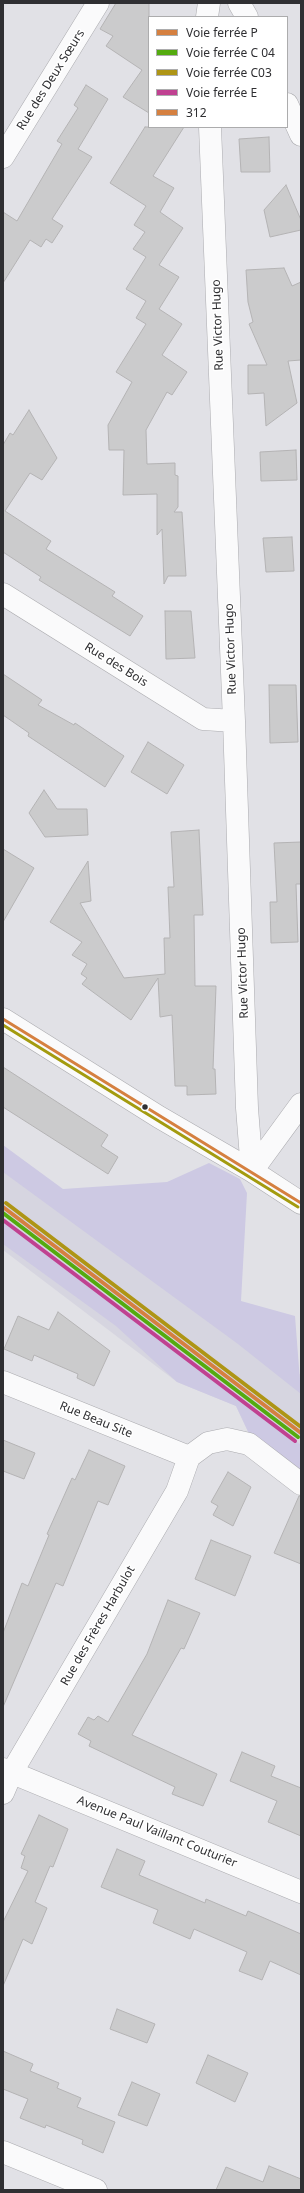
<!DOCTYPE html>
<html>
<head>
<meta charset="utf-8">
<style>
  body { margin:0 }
  #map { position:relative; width:304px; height:2193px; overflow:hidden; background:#e1e1e6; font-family:"Noto Sans",sans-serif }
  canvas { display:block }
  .frame { position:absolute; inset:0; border:4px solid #2f2f32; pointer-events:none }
  .legend { position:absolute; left:148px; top:16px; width:140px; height:112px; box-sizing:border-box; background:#fff; border:1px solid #acacad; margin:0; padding:5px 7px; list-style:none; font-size:12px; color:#2f2f32 }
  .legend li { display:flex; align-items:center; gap:8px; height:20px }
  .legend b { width:20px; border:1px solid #acacad }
</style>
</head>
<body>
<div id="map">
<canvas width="304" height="2193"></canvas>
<div class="frame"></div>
<ul class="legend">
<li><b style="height:5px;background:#d58040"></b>Voie ferrée P</li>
<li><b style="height:5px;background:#54ab0f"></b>Voie ferrée C 04</li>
<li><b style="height:5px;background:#ae9515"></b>Voie ferrée C03</li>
<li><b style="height:5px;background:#c04191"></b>Voie ferrée E</li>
<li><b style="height:5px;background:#d58040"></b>312</li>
</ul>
</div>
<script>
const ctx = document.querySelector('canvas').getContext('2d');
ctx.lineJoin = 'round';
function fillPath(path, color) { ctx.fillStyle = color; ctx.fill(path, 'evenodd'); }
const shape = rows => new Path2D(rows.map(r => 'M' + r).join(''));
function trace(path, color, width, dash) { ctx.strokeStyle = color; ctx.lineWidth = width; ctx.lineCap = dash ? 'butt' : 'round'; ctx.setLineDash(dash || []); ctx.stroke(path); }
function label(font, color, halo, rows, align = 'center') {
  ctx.font = font + ' "Noto Sans",sans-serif'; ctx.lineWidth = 3; ctx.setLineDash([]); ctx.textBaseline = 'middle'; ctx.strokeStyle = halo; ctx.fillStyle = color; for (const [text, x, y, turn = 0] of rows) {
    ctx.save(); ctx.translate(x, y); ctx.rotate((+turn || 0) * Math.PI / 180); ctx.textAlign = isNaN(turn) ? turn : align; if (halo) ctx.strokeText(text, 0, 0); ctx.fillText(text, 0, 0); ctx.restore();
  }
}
fillPath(shape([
  [3,1152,301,1375,301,1478,253,1442,236,1406,177,1382,3,1250]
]), '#d6d5e0');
fillPath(shape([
  [3,1145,63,1189,167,1182,209,1163,240,1179,247,1193,241,1301,295,1316,301,1394,238,1344,3,1172],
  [3,1218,301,1445,301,1475,251,1438,236,1406,177,1382,116,1326,3,1244]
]), '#cdc9e3');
const building = shape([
  [116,3,149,3,149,113,123,97,142,70,106,46,113,36,100,29,116,3],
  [86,85,108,99,78,149,92,157,52,219,63,226,52,243,46,239,41,247,30,240,3,283,3,212,17,221,62,144,57,141,78,108,74,105,86,85],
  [145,127,184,127,153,176,174,188,160,212,183,228,159,265,179,277,159,309,182,324,162,355,187,372,172,395,167,392,146,430,147,464,175,463,175,475,178,476,178,507,174,512,182,512,186,576,168,576,164,584,162,529,157,535,157,494,123,495,124,450,109,450,108,425,132,382,116,372,146,324,136,318,146,301,126,289,146,257,133,249,145,232,134,225,146,206,110,183,145,127],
  [269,137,270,172,241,172,239,139,269,137],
  [286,185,301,220,301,230,270,237,264,210,286,185],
  [284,268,292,286,301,282,301,360,288,361,297,403,266,426,264,393,248,394,248,365,267,365,249,324,253,322,248,302,246,270,284,268],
  [29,410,57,458,42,480,30,473,5,511,51,541,46,549,115,592,112,596,143,616,130,636,39,580,41,577,3,552,3,445,10,433,13,435,29,410],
  [296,450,297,480,261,481,260,452,296,450],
  [292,537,294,571,266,572,263,538,292,537],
  [165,611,191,611,195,658,166,659,165,611],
  [3,674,42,700,38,705,74,725,75,723,124,756,105,787,28,736,29,733,3,715,3,674],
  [269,685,296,685,298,742,270,743,269,685],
  [148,742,184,765,167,794,131,772,148,742],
  [44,790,57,809,87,809,88,835,45,837,29,813,44,790],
  [199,830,203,915,194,915,195,986,216,986,213,1069,215,1069,216,1094,187,1095,187,1086,175,1086,172,1015,160,1017,158,978,131,1020,82,984,87,978,81,974,87,964,72,955,82,942,50,922,88,861,91,901,80,903,124,978,165,974,164,938,170,938,168,887,174,887,171,832,199,830],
  [301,842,301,884,296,884,298,942,271,943,270,902,277,902,274,843,301,842],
  [3,849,34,868,3,922,3,849],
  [3,1067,108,1135,101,1146,118,1157,108,1174,3,1107,3,1067],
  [58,1312,110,1351,94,1386,77,1378,78,1374,34,1355,32,1361,4,1349,18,1316,49,1330,58,1312],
  [3,1440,35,1453,24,1479,3,1471,3,1440],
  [89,1450,125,1466,108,1505,98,1501,63,1586,56,1583,3,1707,3,1633,22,1583,28,1586,49,1535,47,1534,72,1478,75,1480,89,1450],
  [228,1472,251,1487,233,1526,213,1515,218,1506,211,1502,228,1472],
  [299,1496,301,1496,301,1564,274,1553,299,1496],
  [211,1540,251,1556,235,1596,195,1579,211,1540],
  [168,1600,200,1613,184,1649,181,1648,132,1735,217,1774,203,1806,172,1794,175,1787,89,1746,91,1741,78,1734,88,1717,94,1720,98,1716,108,1722,147,1654,168,1600],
  [242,1752,275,1766,271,1776,301,1788,301,1836,268,1822,277,1801,230,1781,242,1752],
  [39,1815,68,1829,53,1867,50,1866,35,1902,47,1908,32,1944,23,1939,3,1986,3,1922,28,1871,21,1868,25,1856,21,1854,39,1815],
  [117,1849,145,1861,139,1875,205,1903,206,1899,246,1916,248,1911,301,1934,301,1975,270,1961,262,1980,239,1971,247,1952,194,1929,190,1939,153,1923,158,1910,101,1887,117,1849],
  [117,2009,155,2024,147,2043,110,2029,117,2009],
  [3,2051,33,2064,30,2071,59,2083,57,2088,81,2098,77,2107,115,2122,103,2153,82,2144,83,2140,46,2125,45,2128,20,2118,28,2099,3,2089,3,2051],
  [208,2055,248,2073,235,2102,196,2083,208,2055],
  [132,2082,160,2094,147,2126,118,2115,132,2082],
  [269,2166,301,2179,301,2190,216,2190,226,2167,263,2182,269,2166]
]);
fillPath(building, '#cbcbcc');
trace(building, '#b4b3b4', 1);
const minor = shape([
  [239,3,247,17],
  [207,17,209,3],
  [287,104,301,135],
  [210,127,234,721,247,1108,252,1171],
  [3,157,98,3],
  [3,594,203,719,234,721],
  [3,1019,159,1117,252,1171,301,1203],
  [252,1171,301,1104],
  [3,1382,189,1457],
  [189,1457,208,1443,227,1439,249,1444,301,1484],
  [3,1769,301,1892],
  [3,1793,12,1772,177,1491,189,1457],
  [3,2152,96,2190]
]);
trace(minor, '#ababaf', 23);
trace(minor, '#fafafb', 22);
trace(shape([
  [3,1019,301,1203]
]), '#d58040', 3);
trace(shape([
  [3,1025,298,1207]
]), '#a39b0f', 3);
trace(shape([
  [3,1207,301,1433]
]), '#d58040', 4);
trace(shape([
  [3,1213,298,1437]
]), '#54ab0f', 4);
trace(shape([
  [6,1203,301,1427]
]), '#ae9515', 4);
trace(shape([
  [3,1220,295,1441]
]), '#c04191', 4);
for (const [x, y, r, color] of [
  [145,1107,3.5,"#2f2f32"]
]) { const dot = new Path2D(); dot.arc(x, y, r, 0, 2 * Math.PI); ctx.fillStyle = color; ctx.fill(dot); trace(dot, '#fff', 1.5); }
label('12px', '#2f2f32', '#fff', [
  ["Rue des Deux Sœurs",51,80,-58],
  ["Rue Victor Hugo",218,325,-92],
  ["Rue Victor Hugo",231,649,-92],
  ["Rue des Bois",116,665,32],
  ["Rue Victor Hugo",243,973,-92],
  ["Rue Beau Site",96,1420,22],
  ["Rue des Frères Harbulot",98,1626,-60],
  ["Avenue Paul Vaillant Couturier",157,1832,22]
]);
</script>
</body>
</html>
